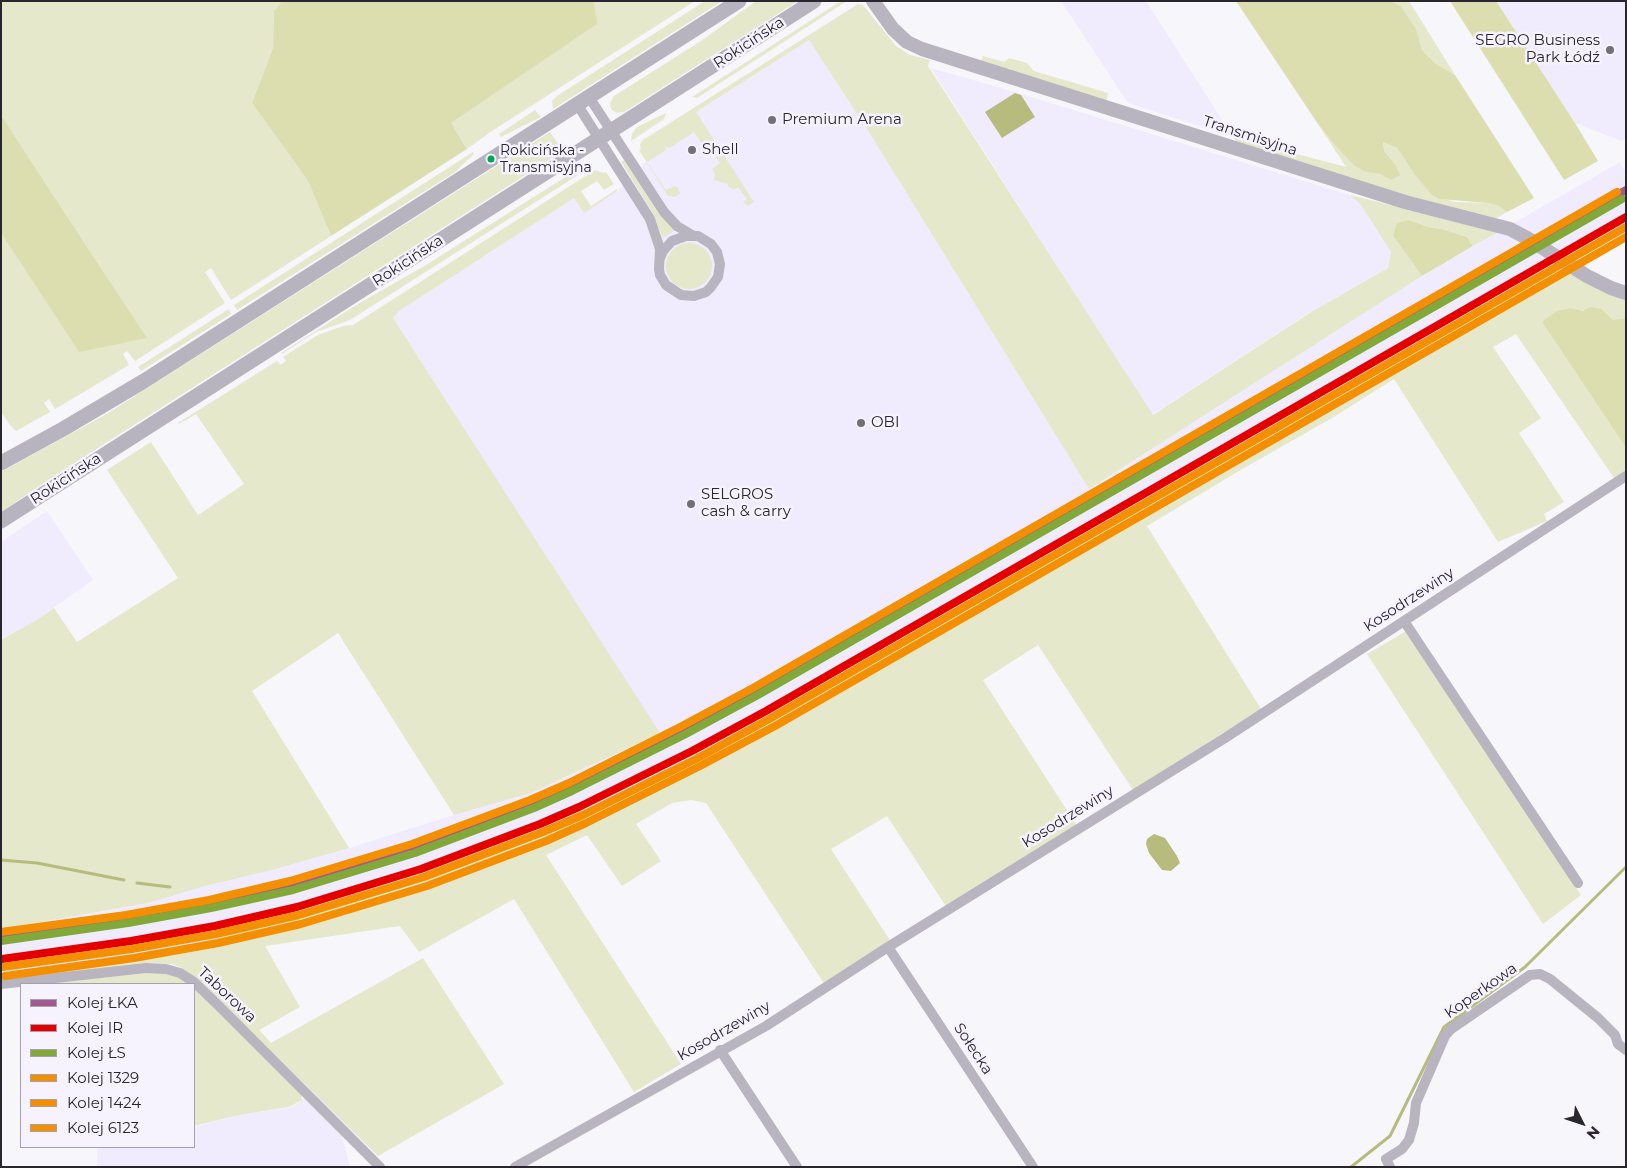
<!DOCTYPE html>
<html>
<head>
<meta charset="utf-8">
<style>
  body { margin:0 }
  #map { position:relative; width:1627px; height:1168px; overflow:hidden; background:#f7f6fb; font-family:Montserrat,sans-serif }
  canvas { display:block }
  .frame { position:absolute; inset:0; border:2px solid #292630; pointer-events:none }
  .legend { position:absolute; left:20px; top:983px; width:175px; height:165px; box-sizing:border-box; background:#f6f3fe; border:1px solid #a4a1ac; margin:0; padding:6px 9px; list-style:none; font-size:15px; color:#292630 }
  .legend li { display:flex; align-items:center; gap:10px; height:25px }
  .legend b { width:25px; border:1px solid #a4a1ac }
  .north { position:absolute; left:1557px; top:1098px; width:50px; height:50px; -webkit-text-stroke:4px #f6f3fe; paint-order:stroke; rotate:131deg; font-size:14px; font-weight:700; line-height:20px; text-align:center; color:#292630 }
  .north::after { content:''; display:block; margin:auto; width:18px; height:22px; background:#292630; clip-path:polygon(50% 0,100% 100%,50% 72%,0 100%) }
</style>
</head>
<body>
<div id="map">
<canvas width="1627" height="1168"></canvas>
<div class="frame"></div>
<ul class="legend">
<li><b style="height:6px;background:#a35b8f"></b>Kolej ŁKA</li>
<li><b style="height:6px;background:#e50000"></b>Kolej IR</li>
<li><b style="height:6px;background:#81a838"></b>Kolej ŁS</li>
<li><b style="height:6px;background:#f48f02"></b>Kolej 1329</li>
<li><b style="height:6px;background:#f48f02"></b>Kolej 1424</li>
<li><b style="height:6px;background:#f48f02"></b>Kolej 6123</li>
</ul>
<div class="north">N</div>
</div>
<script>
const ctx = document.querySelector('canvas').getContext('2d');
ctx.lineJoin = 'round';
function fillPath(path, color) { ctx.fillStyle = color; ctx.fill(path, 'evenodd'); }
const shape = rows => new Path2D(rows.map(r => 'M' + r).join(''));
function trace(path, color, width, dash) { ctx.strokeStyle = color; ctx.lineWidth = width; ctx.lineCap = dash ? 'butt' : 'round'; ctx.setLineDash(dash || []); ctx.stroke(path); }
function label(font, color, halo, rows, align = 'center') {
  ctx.font = font + ' Montserrat,sans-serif'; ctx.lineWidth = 5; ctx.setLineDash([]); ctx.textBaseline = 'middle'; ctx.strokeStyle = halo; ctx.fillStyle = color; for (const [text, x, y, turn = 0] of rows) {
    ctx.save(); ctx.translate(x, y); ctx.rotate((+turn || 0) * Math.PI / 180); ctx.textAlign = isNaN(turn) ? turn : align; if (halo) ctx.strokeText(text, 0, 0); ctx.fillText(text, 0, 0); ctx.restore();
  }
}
fillPath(shape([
  [1061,1,1146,1,1233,137,1128,103],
  [1496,1,1626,1,1626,138,1621,141,1575,123],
  [809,40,867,129,1089,489,1422,276,1620,162,1626,173,1626,228,1369,372,745,729,601,807,511,847,419,880,319,912,247,929,183,947,1,978,1,929,148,903,205,886,272,870,349,848,454,815,531,793,659,733,393,318,399,311,574,198,584,212,617,191,696,112],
  [931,68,1015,92,1350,195,1361,205,1391,252,1388,268,1310,312,1152,415],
  [47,511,93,580,35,621,1,640,1,542],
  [307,1094,340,1128,350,1167,97,1167,98,1147,194,1147,194,1127,239,1115,289,1108,299,1103]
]), '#f0ecfd');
fillPath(shape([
  [1,1,282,1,274,11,273,48,252,103,308,181,331,236,231,300,211,268,205,272,225,303,135,361,127,351,123,354,129,365,55,409,49,399,44,403,50,412,16,431,10,425,1,412,1,233,79,351,146,337,1,115],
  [594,1,695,1,492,131,467,149,451,123,596,24],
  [705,1,722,1,553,109,552,101,557,96],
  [756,1,798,1,624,112,616,113,611,109,610,103,614,96,701,41],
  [841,1,847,1,697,98,692,97],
  [1391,1,1409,1,1455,75,1435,63,1422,50,1416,29,1401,6],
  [858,4,863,5,896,46,910,55,930,60,928,66,1153,415,1311,312,1388,268,1391,252,1361,205,1350,195,1499,232,1473,246,1467,237,1442,229,1428,227,1409,220,1393,236,1422,276,1089,489,867,129,809,40,696,112,754,202,748,206,743,202,747,199,738,187,734,190,728,186,728,184,714,180,715,174,712,169,720,163,709,147,705,148,694,132,669,148,668,147,665,148,666,150,647,162,666,190,675,186,678,188,680,193,676,197,668,196,639,150,641,149,640,144,643,140],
  [983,56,1004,62,1009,58,1027,63,1034,71,1108,93,1106,102,981,62],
  [535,110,541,117,501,137,499,134],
  [666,113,664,119,631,141,632,134,637,127],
  [1318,124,1334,144,1366,172,1380,174,1391,180,1395,164,1384,151,1383,142,1397,148,1415,175,1432,194,1454,202,1488,203,1499,206,1507,212,1495,219,1356,182,1239,144,1233,137,1346,167],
  [550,132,563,151,54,476,1,512,1,472,105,415],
  [473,152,474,154,455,172,237,310,234,305],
  [624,160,658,213,675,230,663,238,653,213,621,162],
  [595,170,603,173,606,172,614,184,604,190,597,181,581,191,591,206,617,189,617,191,584,213,574,198,399,311,393,318,660,733,531,793,454,815,338,633,252,691,349,848,272,870,205,886,148,903,1,929,1,640,35,621,54,608,77,642,178,578,107,470,151,442,198,515,244,484,196,414,179,424,178,423,277,361,280,365,286,361,283,357,318,335,343,326,353,325],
  [575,171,578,175,350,320,316,332,282,354,281,353,358,304,426,265],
  '666 266a23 23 0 1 1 46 0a23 23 0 1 1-46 0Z',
  [1559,267,1596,287,1626,298,1626,318,1620,320,1613,320,1602,309,1583,311,1571,308,1542,322,1626,448,1626,470,1614,478,1516,334,1493,347,1541,418,1519,433,1564,502,1544,514,1547,521,1498,542,1394,379,1332,418,1244,468,1147,526,1261,709,1133,790,1038,645,983,680,1077,826,947,908,887,816,831,849,891,942,825,985,706,803,691,800,672,803,636,824,661,861,622,886,587,835,546,855,681,1064,634,1092,514,899,419,952,400,926,265,946,300,1007,259,1030,271,1043,423,958,504,1084,378,1156,196,978,180,967,172,964,150,963,10,979,8,978,183,947,247,929,319,912,419,881,511,847,601,807,745,729,1166,490,1369,372],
  [229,309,231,314,141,371,138,367],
  [1405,632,1581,895,1543,924,1367,654],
  [158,972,177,976,189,984,50,984,50,983],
  [194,988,301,1092,302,1100,289,1107,239,1115,194,1126]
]), '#e5e8ca');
fillPath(shape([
  [282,1,594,1,597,24,451,123,467,149,331,236,308,181,252,103,273,48,274,11],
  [1236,1,1390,1,1401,6,1416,29,1422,50,1435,63,1455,75,1534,198,1507,212,1499,206,1488,203,1440,199,1432,195,1415,175,1397,148,1383,142,1384,151,1395,164,1400,175,1391,180,1380,174,1366,172,1355,166,1334,144,1318,124],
  [1450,1,1496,1,1575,123,1598,161,1564,180],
  [1,115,95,259,147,338,79,352,1,233],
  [1409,220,1428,227,1442,229,1467,237,1473,246,1422,276,1393,236,1397,223],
  [1590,307,1602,309,1613,320,1626,318,1626,448,1542,322,1557,311,1571,308,1583,311]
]), '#dcdeaf');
fillPath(shape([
  [1015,93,1021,95,1035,117,1002,138,985,112],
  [1154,834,1165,838,1177,856,1180,863,1171,871,1162,870,1149,853,1146,844,1147,839]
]), '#b7bb7d');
trace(shape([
  [1,860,37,863,124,880],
  [137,883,170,887],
  [1351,1167,1390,1136,1444,1027,1525,967,1626,867]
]), '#b7bb7d', 3);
trace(shape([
  [589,97,664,212,677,226,692,235],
  [577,104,650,219,660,249,659,269,660,275,666,285,681,295,694,296,706,292,711,287,718,277,720,264,717,252,711,244,698,236,686,236,672,241,663,251,660,258],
  [1404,621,1578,883],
  [888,947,1033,1167],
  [1,984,146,968,166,969,180,973,194,982,220,1007,380,1167],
  [720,1050,797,1167],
  [515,1167,766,1026,888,947,1225,738,1626,476],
  [1390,1167,1386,1159,1402,1149,1409,1140,1414,1123,1416,1103,1445,1036,1451,1029,1530,975,1540,974,1550,979,1598,1018,1615,1035,1618,1044,1626,1050]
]), '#b8b5c0', 10);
trace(shape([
  [873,1,893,29,907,42,922,49,1405,202,1510,229,1527,238,1587,276,1611,288,1626,293]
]), '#b8b5c0', 14);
trace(shape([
  [1,463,63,429,144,381,739,1],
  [1,521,814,1]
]), '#b7b4c0', 15);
trace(shape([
  [1,936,127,918,210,902,292,883,374,859,453,833,531,802,606,769,754,690,1626,190]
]), '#a35b8f', 8);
trace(shape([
  [2,959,131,941,215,926,297,907,421,869,540,824,579,807,692,751,766,711,1626,217]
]), '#e50000', 8);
trace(shape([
  [1,941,128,923,211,908,293,890,415,853,534,808,572,791,684,735,758,695,1622,199]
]), '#81a838', 8);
trace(shape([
  [3,967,132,949,216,934,299,915,424,877,543,832,583,815,696,759,771,718,1626,227]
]), '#f48f02', 8);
trace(shape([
  [1,932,126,915,209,900,290,881,412,844,530,800,569,783,680,727,753,688,1617,192]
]), '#f48f02', 8);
trace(shape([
  [5,976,134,958,218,943,301,924,427,886,546,841,586,823,700,766,775,726,1626,237]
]), '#f48f02', 8);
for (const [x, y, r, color] of [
  [1610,50,5,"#716f77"],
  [772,120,5,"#716f77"],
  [692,150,5,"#716f77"],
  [491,159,4.5,"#00a651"],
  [861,423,5,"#716f77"],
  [691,504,5,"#716f77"]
]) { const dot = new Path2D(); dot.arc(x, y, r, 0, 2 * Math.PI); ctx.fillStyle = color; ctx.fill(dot); trace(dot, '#f6f3fe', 2); }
label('14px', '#292630', '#f6f3fe', [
  ["Rokicińska -",500,151],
  ["Transmisyjna",500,168]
], 'left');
label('15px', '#292630', '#f6f3fe', [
  ["SEGRO Business",1600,41,"right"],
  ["Park Łódź",1600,58,"right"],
  ["Premium Arena",782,120],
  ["Shell",702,150],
  ["OBI",871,423],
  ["SELGROS",701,495],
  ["cash & carry",701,512]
], 'left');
label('15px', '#292630', '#f6f3fe', [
  ["Rokicińska",749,43,-33],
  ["Transmisyjna",1250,136,18],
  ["Rokicińska",408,261,-33],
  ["Rokicińska",66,479,-33],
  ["Kosodrzewiny",1409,600,-33],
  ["Kosodrzewiny",1068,817,-32],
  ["Koperkowa",1481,991,-35],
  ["Taborowa",227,995,43],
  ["Kosodrzewiny",724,1031,-30],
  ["Sołecka",973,1049,57]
]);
</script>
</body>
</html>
